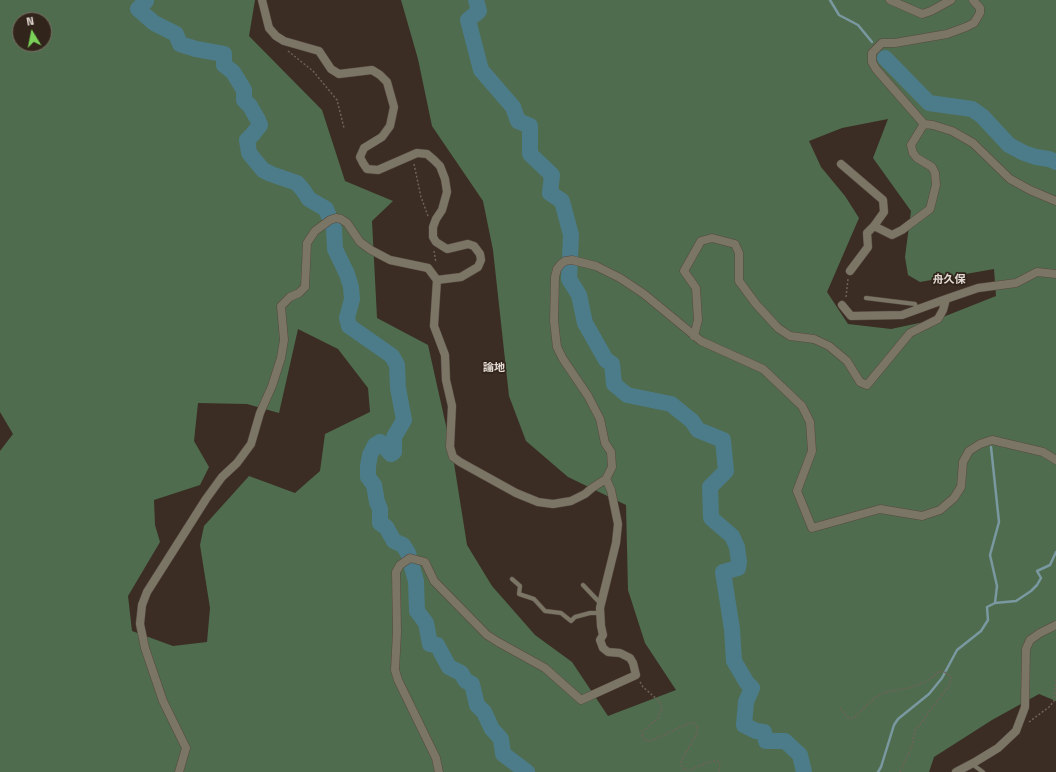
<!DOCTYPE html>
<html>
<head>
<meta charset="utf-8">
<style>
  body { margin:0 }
  #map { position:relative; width:1056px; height:772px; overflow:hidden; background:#3b2d24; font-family:"Titillium Web",sans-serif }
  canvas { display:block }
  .north { position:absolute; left:12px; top:12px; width:40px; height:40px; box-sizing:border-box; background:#31241a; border:1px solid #786d64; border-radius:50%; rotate:350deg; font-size:11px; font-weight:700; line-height:16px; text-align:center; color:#e3dad4 }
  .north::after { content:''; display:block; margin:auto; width:14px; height:18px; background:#79d158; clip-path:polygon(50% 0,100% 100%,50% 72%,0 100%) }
</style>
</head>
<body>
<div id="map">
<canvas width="1056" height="772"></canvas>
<div class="north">N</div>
</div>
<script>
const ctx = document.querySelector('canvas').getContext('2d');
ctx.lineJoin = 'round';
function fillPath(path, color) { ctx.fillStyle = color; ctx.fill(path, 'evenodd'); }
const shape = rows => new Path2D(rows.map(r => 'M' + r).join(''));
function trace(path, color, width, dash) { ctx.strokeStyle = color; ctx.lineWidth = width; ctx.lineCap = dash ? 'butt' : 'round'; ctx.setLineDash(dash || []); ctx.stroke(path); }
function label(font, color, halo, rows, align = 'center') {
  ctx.font = font + ' "Titillium Web","Noto Sans JP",sans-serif'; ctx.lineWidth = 3.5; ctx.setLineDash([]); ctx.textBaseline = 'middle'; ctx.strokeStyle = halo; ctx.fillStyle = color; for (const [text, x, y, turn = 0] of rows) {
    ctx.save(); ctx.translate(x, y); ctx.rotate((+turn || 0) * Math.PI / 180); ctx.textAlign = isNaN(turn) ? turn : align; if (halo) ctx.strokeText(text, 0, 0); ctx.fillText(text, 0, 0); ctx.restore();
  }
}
fillPath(shape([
  [0,0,255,0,249,36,322,110,345,181,393,201,372,221,377,318,428,345,453,457,467,545,492,586,535,635,572,662,608,716,676,690,645,643,628,590,626,505,568,477,526,441,509,396,493,250,483,201,432,126,418,59,401,0,1056,0,1056,701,1039,694,992,720,934,757,929,772,0,772,0,451,13,434,0,412],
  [20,20,44,20,44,44,20,44],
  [888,119,873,158,911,211,905,257,908,275,920,282,994,269,996,296,938,319,891,329,848,324,827,292,859,218,845,196,821,167,809,141,842,128],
  [298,329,338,349,368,388,370,412,325,434,320,471,295,493,249,476,204,526,200,545,210,608,207,642,173,646,132,631,128,596,160,542,155,525,154,500,200,485,209,467,194,441,198,403,247,404,279,413]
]), '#506c4e');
trace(shape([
  [830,0,839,15,858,25,872,42],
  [882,54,885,58],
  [991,447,999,522,990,555,997,586,995,603],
  [878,772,881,767,894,725,898,719,929,694,942,678,957,650,981,631,988,620,987,607,995,603,1016,601,1031,591,1037,585,1041,578,1037,571,1050,565,1056,552]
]), '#7998a0', 2.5);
trace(shape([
  [144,0,146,1,138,9,154,23,176,34,180,44,196,49,224,54,224,65,233,72,244,90,244,100,250,106,258,120,260,125,253,134,247,140,249,153,263,170,271,174,297,183,303,190,309,199,326,209,334,229,335,249,347,274,351,287,352,299,347,318,349,326,392,356,397,365,398,388,404,420,394,437,394,452,391,454,380,442,375,445,370,455,368,466,368,477,374,485,377,502,380,509,380,523,386,527,394,541,403,545,408,553,416,581,417,611,426,623,430,644,437,645,449,667,461,673,466,681,472,684,477,705,484,712,492,729,501,739,503,754,527,772],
  [476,0,479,11,468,20,481,70,513,107,518,121,530,126,530,154,552,175,550,193,562,201,571,235,569,279,579,295,585,323,606,360,612,364,614,384,627,395,671,404,692,421,698,430,723,440,726,471,710,487,711,518,732,536,737,547,739,562,738,568,723,572,732,629,734,661,747,683,752,688,746,702,744,725,756,731,764,732,766,741,785,741,800,755,804,772],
  [885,58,929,103,972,109,982,116,1009,145,1024,153,1036,157,1049,159,1056,162]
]), '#4c7c8a', 16);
const lane = shape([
  [866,298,915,304,917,310],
  [512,579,520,586,519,594,534,599,545,611,561,613,571,621,575,617,590,613,599,613],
  [583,585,601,604],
  [972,764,983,772]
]);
const street = shape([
  [890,0,922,14,931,11,951,0],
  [973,0,980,8,980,13,974,23,966,27,947,34,895,43,882,43,872,53,872,62,876,69,924,124,933,125,952,131,973,143,1010,179,1030,190,1056,201],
  [841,164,883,200,884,212,874,226],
  [850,271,868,247,867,233,874,226,892,235,902,230,930,209,936,185,935,173,932,167,917,158,913,153,911,145,924,124],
  [437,280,434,326,445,355,446,380,452,406,450,447,453,457,460,462,516,493,538,502,553,504,571,501,585,494,592,488,606,479,612,467,611,452,605,443,600,419,588,396,563,359,557,347,554,321,555,277,557,269,561,264,565,261,572,260,596,266,620,278,644,294,701,341,763,369,802,406,810,422,812,451,797,491,812,528,880,509,922,516,940,510,954,498,961,487,963,462,969,451,980,444,992,440,1043,452,1056,460],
  [842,305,851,316,902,315,946,299],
  [694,336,698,320,696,288,684,271,701,241,712,238,735,244,739,253,739,281,756,304,778,328,790,336,814,339,829,346,847,361,860,382,867,385,910,333,938,319,943,310,946,299,978,288,1016,283,1037,272,1056,274],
  [179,772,186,748,163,701,145,648,140,624,142,605,147,592,206,499,222,477,237,463,251,444,260,413,272,386,281,358,284,340,281,306,290,297,299,293,305,287,307,243,315,231,330,220,336,218,341,219,347,223,360,242,371,250,390,260,428,268,437,280,461,277,478,267,481,260,480,254,474,246,468,244,447,249,436,242,433,237,433,227,436,219,442,210,447,192,445,179,440,166,434,160,427,154,417,153,378,170,367,169,363,163,360,157,364,148,382,137,390,126,394,107,387,82,380,75,372,70,339,74,331,69,319,51,284,41,276,36,269,28,262,0],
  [439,772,436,758,398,680,395,670,397,632,396,572,400,565,410,558,425,562,434,581,487,635,498,642,545,668,581,700,636,675,633,663,630,658,620,653,608,652,603,648,600,640,603,635,601,626,600,608,616,543,618,524,611,490,606,479],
  [956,772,975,762,998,748,1016,731,1025,707,1026,649,1030,640,1040,633,1056,625]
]);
trace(lane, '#564940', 5);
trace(street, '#564940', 9);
trace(shape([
  [288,51,313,71,337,100,344,128],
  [414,164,421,197,428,216],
  [434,251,436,263],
  [846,297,848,279],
  [640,682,643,687,659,701,661,706,661,711,658,718,642,732,642,736,645,740,651,741,689,723,694,723,698,729,695,737,681,761,682,767,685,770,690,770,709,762,718,761,720,765,719,772],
  [840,708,848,718,854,718,874,698,886,692,909,688,927,681,940,671,947,673,951,678,950,684,915,731,912,746,900,772],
  [1029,722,1049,707,1054,701,1056,680]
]), '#6e625a', 1.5, [2, 2]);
trace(lane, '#7b7565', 4);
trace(street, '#7b7565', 8);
label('bold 11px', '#e3dad4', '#31241a', [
  ["舟久保",949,280],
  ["論地",494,368]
]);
</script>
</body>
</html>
